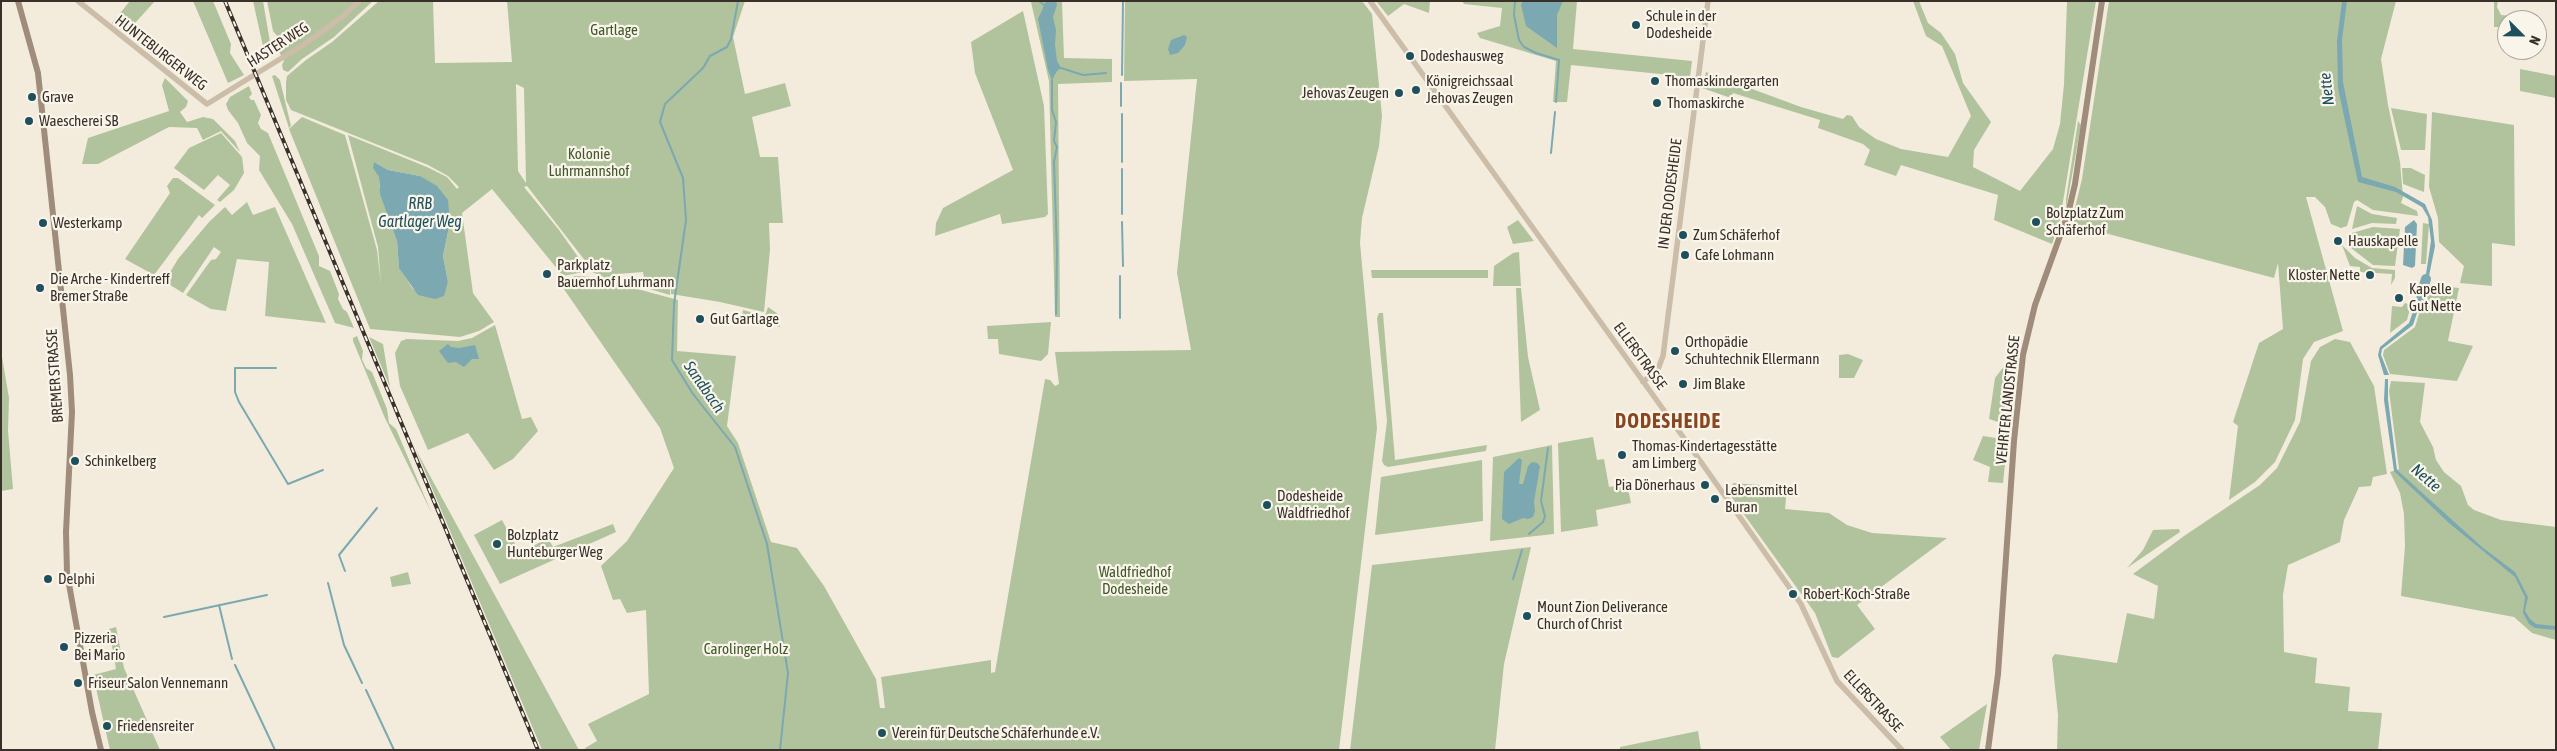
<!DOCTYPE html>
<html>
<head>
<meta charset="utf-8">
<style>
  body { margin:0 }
  #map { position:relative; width:2557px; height:751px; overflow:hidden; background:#f3ecdd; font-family:"Asap Condensed",sans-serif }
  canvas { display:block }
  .frame { position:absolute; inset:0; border:2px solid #393029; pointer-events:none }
  .north { position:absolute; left:2497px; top:10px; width:50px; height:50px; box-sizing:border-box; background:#faf5ea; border:1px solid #ada69d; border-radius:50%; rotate:113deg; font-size:14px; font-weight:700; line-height:20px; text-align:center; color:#393029 }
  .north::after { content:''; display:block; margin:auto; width:18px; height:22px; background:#1d505c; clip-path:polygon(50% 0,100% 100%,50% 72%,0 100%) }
</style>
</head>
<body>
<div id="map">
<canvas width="2557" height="751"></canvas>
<div class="frame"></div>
<div class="north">N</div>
</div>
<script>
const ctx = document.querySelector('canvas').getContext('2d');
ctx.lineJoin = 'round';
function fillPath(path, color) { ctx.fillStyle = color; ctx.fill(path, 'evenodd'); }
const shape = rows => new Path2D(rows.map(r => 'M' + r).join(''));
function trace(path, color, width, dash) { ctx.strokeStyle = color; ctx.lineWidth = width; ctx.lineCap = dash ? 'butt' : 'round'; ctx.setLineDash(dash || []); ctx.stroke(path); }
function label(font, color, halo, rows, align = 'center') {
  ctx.font = font + ' "Asap Condensed",sans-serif'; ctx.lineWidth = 4.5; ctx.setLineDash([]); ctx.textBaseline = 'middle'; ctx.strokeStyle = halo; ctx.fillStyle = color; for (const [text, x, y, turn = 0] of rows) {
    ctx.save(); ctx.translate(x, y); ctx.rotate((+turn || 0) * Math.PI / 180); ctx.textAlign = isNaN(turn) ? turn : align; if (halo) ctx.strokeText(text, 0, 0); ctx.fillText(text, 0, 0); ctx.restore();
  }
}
fillPath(shape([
  [130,1,155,1,126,33,112,23],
  [193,1,213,1,231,44,230,53,244,75,228,83],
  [253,1,263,1,270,42,270,53,266,60],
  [267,1,373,1,334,37,302,59,288,72,283,70,282,65,284,61,278,50,276,39,278,37,273,31],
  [379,1,433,1,435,63,512,62,507,1,745,1,733,37,745,94,785,83,791,106,752,117,760,157,778,157,783,223,769,223,770,250,764,312,720,302,671,294,671,276,670,295,646,288,643,272,617,274,606,278,592,272,590,267,527,186,524,187,559,230,588,271,563,276,492,189,462,213,473,293,494,322,479,331,460,337,370,329,289,129,302,117,345,135,377,250,381,284,378,247,348,135,427,167,447,177,457,189,459,187,448,176,428,165,291,110,286,100,286,82,287,76,306,60,332,42],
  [516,84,524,88,526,183,518,171],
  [374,162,388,170,420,176,450,222,443,256,448,282,443,296,413,289,399,267,397,241,379,186,379,177],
  [1062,1,1064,58,1112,59,1112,82,1058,84,1060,317,1055,317,1049,81,1031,2],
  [1125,1,1362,1,1372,14,1382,116,1379,146,1362,218,1360,243,1377,428,1339,750,586,750,585,748,597,741,588,724,649,694,646,610,627,613,620,599,613,600,601,566,627,541,674,468,660,428,559,282,575,276,593,277,678,300,677,351,736,356,727,426,738,443,771,542,797,548,824,586,876,679,880,708,885,708,881,677,991,660,991,673,995,672,1045,379,1050,380,1055,386,1059,384,1055,352,1191,350,1177,273,1197,79,1124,81],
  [1376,1,1430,1,1429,13,1404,4,1388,16],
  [1462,1,1577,1,1573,49,1692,61,1690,77,1571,65,1567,102,1553,102,1556,61,1480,38,1477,33,1500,26,1502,8,1464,4],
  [1913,1,1919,1,1928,23,1941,33,1955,54,1963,83,1991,122,1974,150,1973,167,2020,191,2053,149,2060,124,2064,84,2067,1,2096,1,2060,220,2052,244,1994,220,1998,195,1901,165,1896,176,1864,165,1870,150,1863,144,1818,128,1820,120,1733,93,1731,98,1702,88,1706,72,1801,107,1843,119,1847,115,1852,116,1859,127,1876,139,1901,149,1948,157,1971,116,1942,46,1926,36],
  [2109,1,2396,1,2381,59,2388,105,2400,162,2403,197,2401,203,2417,211,2418,216,2373,210,2357,200,2354,202,2347,226,2341,228,2331,224,2325,207,2315,197,2306,197,2343,331,2314,342,2303,359,2295,420,2275,462,2255,482,2229,500,2238,426,2233,422,2259,343,2283,329,2278,263,2274,278,2071,224,2082,179],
  [2494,1,2498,1,2497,7,2501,15,2514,16,2514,20,2507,20,2507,27,2494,27],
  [1023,11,1044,106,1048,214,1045,217,1002,224,1000,214,935,236,936,223,943,208,1013,170,975,73,971,42],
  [2520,69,2556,76,2556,98,2520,91],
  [275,75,280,80,291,126,289,128,272,76],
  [165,78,188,101,186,107,180,112,187,122,203,117,213,119,235,141,240,152,221,131,203,140,197,128,169,127,98,164,82,164,88,138,169,111,162,85],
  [249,86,252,94,249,97,251,100,254,100,261,115,258,123,261,129,268,133,319,256,319,266,330,271,339,294,338,299,343,309,347,312,354,328,335,323,292,224,259,170,260,156,247,143,238,123,228,110,226,104,230,97],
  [2391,108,2427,114,2425,150,2401,150],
  [2432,112,2514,125,2515,246,2492,243,2492,286,2460,283,2464,266,2439,242,2438,218,2429,187],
  [2078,121,2081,125,2066,209,2066,199],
  [221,133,242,157,244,173,234,190,220,202,217,200,230,185,218,175,204,190,174,168,189,148],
  [2402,168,2411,168,2425,175,2424,192,2403,184],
  [173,178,178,178,215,205,202,218,199,215,154,275,125,259,170,193,167,186],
  [247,202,253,215,275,207,326,323,265,316,269,262,237,259,226,311,211,309,186,295,211,260,216,259,221,252,214,247,183,293,167,283,169,274,178,259,209,222,225,207,232,215],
  [2357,206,2372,214,2397,218,2396,224,2372,223,2352,229],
  [1518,220,1534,241,1513,244,1507,227],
  [2423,223,2429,224,2426,264,2421,264],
  [2373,227,2400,229,2395,266,2373,265,2351,248,2352,233],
  [2342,245,2355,258,2372,268,2395,270,2395,278,2391,285,2392,274,2360,272,2360,267,2350,266],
  [1519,252,1521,286,1493,286,1494,266,1513,253],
  [1371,270,1488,270,1488,278,1372,278],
  [2428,285,2459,288,2448,341,2473,346,2457,381,2390,374,2383,355,2384,350,2415,327],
  [1516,288,1521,288,1528,357,1540,410,1521,422],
  [2405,303,2411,305,2407,320,2390,333,2392,306,2402,307],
  [768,307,778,314,780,327,742,317,743,310,765,316],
  [1379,313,1383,313,1395,460,1487,445,1486,451,1388,467,1384,465,1382,461,1387,421,1377,318],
  [1051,322,1048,354,1041,361,999,354,998,339,988,339,987,326],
  [495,325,522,419,531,417,538,431,513,459,494,470,468,433,428,450,400,386,395,353,401,341,407,339,458,341,472,338],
  [357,336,363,351,362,359,366,368,372,372,387,409,389,423,396,429,432,514,384,416,353,341,353,338],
  [369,337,383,344,390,387],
  [2335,339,2350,342,2374,386,2387,474,2373,477,2371,486,2359,487,2344,520,2340,542,2288,565,2283,595,2284,652,2317,658,2315,683,2350,687,2348,711,2382,713,2378,750,2057,750,2058,715,2052,658,2055,654,2117,663,2127,613,2154,619,2158,586,2133,574,2184,536,2260,485,2277,468,2300,422,2311,361,2320,347],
  [2018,348,2011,414,2007,421,2001,423,1989,419,1995,378],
  [1,351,9,398,8,431,13,489,1,491],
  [1848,354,1863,360,1854,378,1839,378,1839,355],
  [2391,381,2425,383,2420,422,2433,447,2436,460,2444,472,2461,486,2468,505,2474,510,2501,520,2556,527,2556,640,2532,633,2514,617,2401,596,2405,546,2404,514,2400,493,2390,472,2399,469,2389,391],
  [1983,436,2002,439,2007,444,2003,483,1988,482,1990,467,1973,460],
  [1593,437,1597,460,1604,459,1609,487,1627,484,1631,503,1596,510,1598,526,1561,532,1558,443],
  [1552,445,1554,534,1490,541,1493,457],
  [416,450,479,566,579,750,542,750],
  [1482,460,1483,521,1375,535,1381,477],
  [1733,483,1787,487,1785,509,1829,513,1847,525,1872,533,1947,538,1857,605,1875,629,1838,658,1832,657,1815,613,1730,495],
  [502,520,520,553,548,538,553,547,613,524,616,532,500,584,474,535],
  [2179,529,2180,532,2127,568,2143,550,2153,530],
  [1531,547,1504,664,1495,750,1350,750,1372,565],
  [408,572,411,584,392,587,390,577],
  [116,627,124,668,160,750,110,750,93,675,116,669,109,629],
  [1987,704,1979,750,1951,750,1940,737],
  [1698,731,1701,750,1620,750,1620,747]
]), '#b1c39d');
fillPath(shape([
  [1046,1,1056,1,1057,5,1053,17,1056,30,1055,45,1057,61,1061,68,1057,71,1052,80,1048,70,1038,19],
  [1523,1,1563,1,1557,15,1557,48,1526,26,1521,5],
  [2342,1,2347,1,2342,40,2343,82,2362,177,2395,187,2425,204,2432,220,2435,246,2429,276,2426,274,2431,241,2428,217,2422,207,2396,192,2358,182,2338,88,2337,41],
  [1184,35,1187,37,1185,45,1178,53,1170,55,1168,49,1171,40],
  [374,162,388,170,420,176,437,186,448,200,450,222,443,256,448,282,444,296,435,299,418,295,399,268,397,241,380,194,379,177,373,168],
  [2414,220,2417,224,2415,266,2412,268,2403,265,2405,227],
  [2423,283,2427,283,2413,325,2382,349,2381,355,2389,375,2384,375,2378,355,2380,347,2409,323],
  [448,344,451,347,459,348,475,345,479,359,472,359,464,367,456,362,448,363,439,351],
  [2388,379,2388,399,2397,470,2482,547,2515,572,2528,597,2525,611,2530,619,2536,624,2555,626,2556,630,2535,628,2529,624,2523,613,2525,597,2515,577,2449,523,2394,471,2384,400,2385,379],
  [1519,458,1522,460,1519,484,1523,484,1528,466,1532,462,1537,463,1540,466,1534,502,1535,511,1533,517,1528,519,1523,518,1509,524,1502,519,1504,472]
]), '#7ba8b1');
trace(shape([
  [738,1,731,39,727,47,710,56,703,68,665,104,660,122,683,178,686,220,674,304,672,360,693,394,735,447,767,544,788,673,780,750],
  [1039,1,1044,5],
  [1515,1,1514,15,1519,40,1524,47,1536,53,1559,60,1556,102],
  [1061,68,1083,75,1106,73],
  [1122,75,1123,1],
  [1052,80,1052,110,1056,122,1054,141,1057,147,1054,162,1057,252,1056,314],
  [1121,106,1121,83],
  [1122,114,1122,162],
  [1551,153,1555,112],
  [1122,169,1122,214],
  [1122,222,1123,266],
  [1120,276,1120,318],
  [276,368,235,368,235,392,239,402,288,484,323,470],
  [1529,534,1543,522,1545,516,1541,501,1548,448],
  [345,571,339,555,377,508],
  [1513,579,1522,550],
  [328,583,344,645,362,683],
  [219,605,232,659],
  [164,617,267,595],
  [235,665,275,750],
  [366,690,394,750]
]), '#7ba8b1', 2);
trace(shape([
  [2421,295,2426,279]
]), '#7ba8b1', 10);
trace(shape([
  [78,1,207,104,303,45,342,17,359,1],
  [1370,1,1701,462,1801,604,1837,681,1902,750],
  [1643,382,1658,369,1663,356,1708,1]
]), '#ccbda9', 5.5);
trace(shape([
  [18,1,38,73,70,375,72,412,66,532,67,573,92,712,101,750],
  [1988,750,1998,674,2014,441,2023,355,2035,305,2068,214,2075,184,2102,1]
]), '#a08c7a', 6);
const rail = shape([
  [225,1,538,750]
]);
trace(rail, '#393029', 4);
trace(rail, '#faf5ea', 2, [5.5]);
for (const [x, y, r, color] of [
  [1636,25,5,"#1d505c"],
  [1410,56,5,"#1d505c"],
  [1655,81,5,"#1d505c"],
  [1416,90,5,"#1d505c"],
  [1399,93,5,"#1d505c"],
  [32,97,5,"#1d505c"],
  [1657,103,5,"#1d505c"],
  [29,121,5,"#1d505c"],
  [2036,222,5,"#1d505c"],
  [43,223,5,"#1d505c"],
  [1683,235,5,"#1d505c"],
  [2338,241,5,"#1d505c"],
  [1685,255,5,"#1d505c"],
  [547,274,5,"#1d505c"],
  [2370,275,5,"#1d505c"],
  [40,288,5,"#1d505c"],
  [2399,298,5,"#1d505c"],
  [700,319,5,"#1d505c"],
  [1675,351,5,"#1d505c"],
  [1683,384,5,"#1d505c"],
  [1622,455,5,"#1d505c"],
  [75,461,5,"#1d505c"],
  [1705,485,5,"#1d505c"],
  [1715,499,5,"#1d505c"],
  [1267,505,5,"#1d505c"],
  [497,544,5,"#1d505c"],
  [48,579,5,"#1d505c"],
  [1793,594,5,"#1d505c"],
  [1527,616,5,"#1d505c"],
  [64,647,5,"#1d505c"],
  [78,683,5,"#1d505c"],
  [107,726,5,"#1d505c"],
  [882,733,5,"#1d505c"]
]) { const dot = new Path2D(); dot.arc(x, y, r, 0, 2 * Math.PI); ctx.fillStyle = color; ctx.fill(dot); trace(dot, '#faf5ea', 2); }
label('15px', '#393029', '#faf5ea', [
  ["Schule in der",1646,16],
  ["Dodesheide",1646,33],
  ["Dodeshausweg",1420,56],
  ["Königreichssaal",1426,81],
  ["Jehovas Zeugen",1426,98],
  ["Thomaskindergarten",1665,81],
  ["Jehovas Zeugen",1389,93,"right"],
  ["Grave",42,97],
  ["Thomaskirche",1667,103],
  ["Waescherei SB",39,121],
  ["Bolzplatz Zum",2046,213],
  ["Schäferhof",2046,230],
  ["Westerkamp",53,223],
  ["Zum Schäferhof",1693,235],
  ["Hauskapelle",2348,241],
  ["Cafe Lohmann",1695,255],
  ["Parkplatz",557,265],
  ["Bauernhof Luhrmann",557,282],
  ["Kloster Nette",2360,275,"right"],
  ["Die Arche - Kindertreff",50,279],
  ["Bremer Straße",50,296],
  ["Kapelle",2409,289],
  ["Gut Nette",2409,306],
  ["Gut Gartlage",710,319],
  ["Orthopädie",1685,342],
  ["Schuhtechnik Ellermann",1685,359],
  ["Jim Blake",1693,384],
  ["Thomas-Kindertagesstätte",1632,446],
  ["am Limberg",1632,463],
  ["Schinkelberg",85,461],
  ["Pia Dönerhaus",1695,485,"right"],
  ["Lebensmittel",1725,490],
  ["Buran",1725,507],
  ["Dodesheide",1277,496],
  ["Waldfriedhof",1277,513],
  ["Bolzplatz",507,535],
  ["Hunteburger Weg",507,552],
  ["Delphi",58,579],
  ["Robert-Koch-Straße",1803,594],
  ["Mount Zion Deliverance",1537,607],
  ["Church of Christ",1537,624],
  ["Pizzeria",74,638],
  ["Bei Mario",74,655],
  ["Friseur Salon Vennemann",88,683],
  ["Friedensreiter",117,726],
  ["Verein für Deutsche Schäferhunde e.V.",892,733]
], 'left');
label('15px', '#42582c', '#faf5ea', [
  ["Gartlage",614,30],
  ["Kolonie",589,154],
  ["Luhrmannshof",589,171],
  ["Waldfriedhof",1135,572],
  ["Dodesheide",1135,589],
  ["Carolinger Holz",746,649]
]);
label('15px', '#393029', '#faf5ea', [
  ["HASTER WEG",278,45,-33],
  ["HUNTEBURGER WEG",161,53,38],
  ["IN DER DODESHEIDE",1670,194,-83],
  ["ELLERSTRASSE",1640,356,54],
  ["BREMER STRASSE",55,376,-94],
  ["VEHRTER LANDSTRASSE",2008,400,-84],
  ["ELLERSTRASSE",1873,701,47]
]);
label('italic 16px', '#1d505c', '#faf5ea', [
  ["Nette",2327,89,-97],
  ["RRB",420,204],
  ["Gartlager Weg",420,222],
  ["Sandbach",704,387,55],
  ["Nette",2426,478,41]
]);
ctx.letterSpacing = '1px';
label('bold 20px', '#8a4620', '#faf5ea', [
  ["DODESHEIDE",1668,422]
]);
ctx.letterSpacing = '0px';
</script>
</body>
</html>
